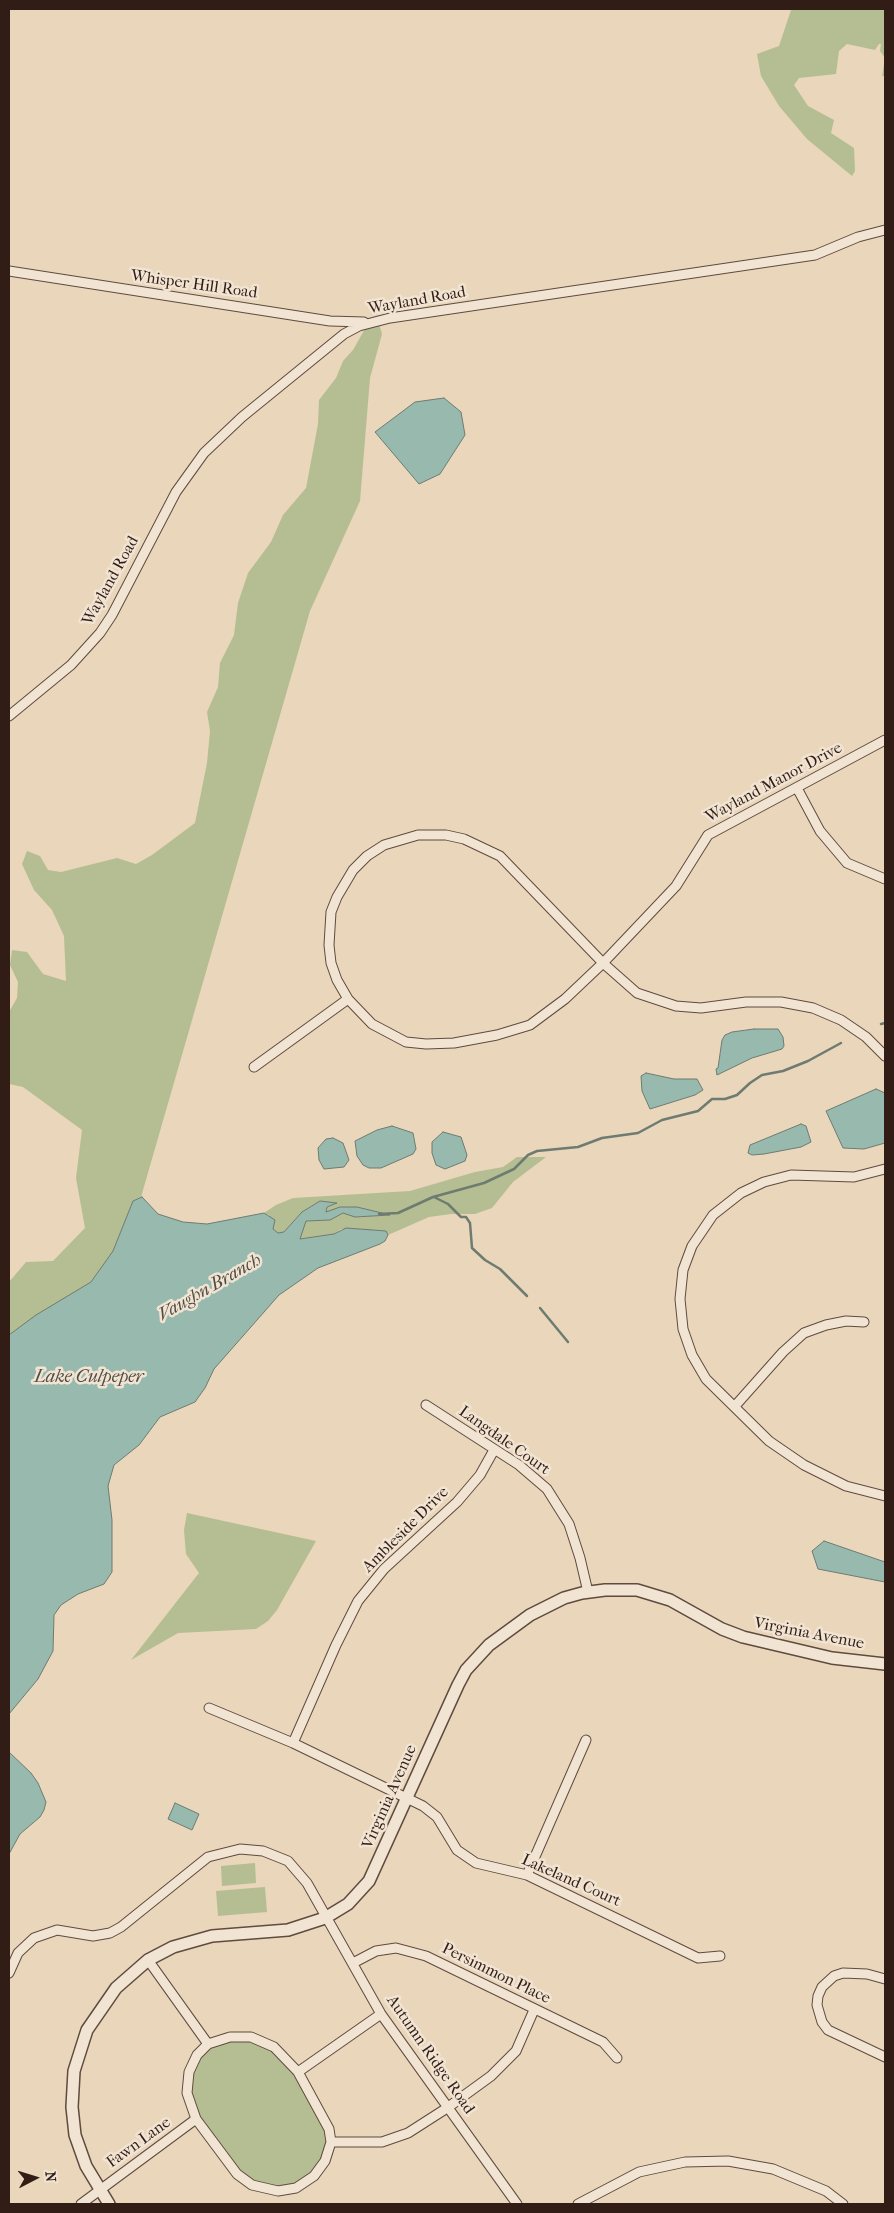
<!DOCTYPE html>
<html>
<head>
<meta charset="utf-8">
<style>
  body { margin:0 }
  #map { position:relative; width:894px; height:2213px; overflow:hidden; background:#e9d6bb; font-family:"IM FELL French Canon",serif }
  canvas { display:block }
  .frame { position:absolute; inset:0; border:10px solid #311d16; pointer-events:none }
  .north { position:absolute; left:10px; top:2153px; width:50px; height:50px; -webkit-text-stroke:4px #f1e4d3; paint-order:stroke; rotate:85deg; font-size:14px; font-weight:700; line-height:20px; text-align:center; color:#311d16 }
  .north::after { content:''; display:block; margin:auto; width:18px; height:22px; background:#311d16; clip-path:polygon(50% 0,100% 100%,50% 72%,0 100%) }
</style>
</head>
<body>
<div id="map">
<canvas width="894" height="2213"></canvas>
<div class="frame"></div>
<div class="north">N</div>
</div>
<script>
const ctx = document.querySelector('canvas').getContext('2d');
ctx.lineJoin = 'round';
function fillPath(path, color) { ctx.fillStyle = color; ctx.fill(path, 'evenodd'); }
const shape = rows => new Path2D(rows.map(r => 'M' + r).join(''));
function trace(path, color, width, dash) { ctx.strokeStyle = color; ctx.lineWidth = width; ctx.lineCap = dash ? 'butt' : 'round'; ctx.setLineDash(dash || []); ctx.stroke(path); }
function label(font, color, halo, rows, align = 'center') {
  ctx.font = font + ' "IM FELL French Canon",serif'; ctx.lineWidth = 5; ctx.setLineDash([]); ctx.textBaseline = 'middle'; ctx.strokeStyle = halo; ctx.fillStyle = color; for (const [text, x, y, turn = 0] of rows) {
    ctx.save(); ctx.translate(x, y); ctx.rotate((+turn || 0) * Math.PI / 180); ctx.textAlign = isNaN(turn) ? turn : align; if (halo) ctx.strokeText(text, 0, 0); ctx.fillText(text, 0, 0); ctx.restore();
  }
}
fillPath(shape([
  [794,9,885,9,885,76,882,76,885,58,880,51,881,44,879,44,875,50,847,44,839,51,836,74,799,78,794,85,808,106,834,120,831,133,854,148,855,171,852,176,807,139,779,106,761,76,757,54,779,46,791,10],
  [379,324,382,334,370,378,360,501,310,611,141,1197,133,1201,113,1252,91,1282,9,1335,9,1282,26,1262,53,1261,85,1228,76,1178,82,1130,23,1087,9,1084,9,1012,17,998,18,982,10,965,12,950,27,952,43,974,66,981,64,936,52,910,34,890,22,864,27,851,40,856,48,870,61,872,117,858,136,864,152,855,195,823,207,763,210,731,207,712,218,687,220,663,234,635,238,603,248,573,271,542,283,515,306,488,318,424,319,400,336,378,343,361,353,350,366,327],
  [517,1157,546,1157,513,1182,492,1208,475,1214,451,1214,429,1217,388,1235,386,1231,341,1229,334,1234,300,1239,306,1221,330,1220,343,1213,355,1217,387,1215,357,1207,326,1212,327,1207,335,1203,320,1201,302,1212,284,1232,278,1233,273,1229,269,1215,264,1213,276,1205,293,1198,410,1191,475,1172,503,1167],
  [187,1513,316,1541,277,1610,268,1621,256,1629,178,1633,131,1660,199,1573,186,1554,184,1530],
  [255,1863,256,1883,222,1886,221,1866],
  [265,1887,267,1912,218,1916,216,1891],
  [237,2037,274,2047,298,2072,331,2142,317,2171,296,2188,252,2185,196,2119,187,2093,189,2072,208,2044]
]), '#b4be92');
const water = shape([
  [444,398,461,412,465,435,440,474,419,484,375,432,415,402,444,398],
  [754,1029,778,1029,783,1037,784,1046,782,1049,752,1058,717,1075,716,1069,718,1068,722,1040,725,1035,732,1032,754,1029],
  [646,1073,674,1079,697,1079,703,1090,695,1095,650,1109,642,1091,641,1076,646,1073],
  [876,1089,885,1093,885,1143,864,1149,843,1148,826,1111,876,1089],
  [801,1124,806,1126,811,1142,801,1147,764,1154,752,1155,748,1153,750,1145,801,1124],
  [392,1126,413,1133,416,1149,413,1154,381,1168,369,1168,363,1165,357,1156,355,1141,377,1130,392,1126],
  [443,1132,461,1137,467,1155,465,1161,445,1169,436,1165,432,1153,432,1142,443,1132],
  [333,1138,343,1143,349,1160,344,1167,324,1169,319,1160,318,1148,326,1139,333,1138],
  [142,1197,158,1214,183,1222,207,1224,264,1213,275,1220,273,1229,278,1233,284,1232,302,1212,320,1201,337,1203,327,1207,326,1212,340,1207,357,1207,390,1215,355,1217,343,1213,330,1220,306,1221,300,1239,334,1234,346,1228,386,1231,388,1235,385,1241,380,1244,318,1268,279,1295,214,1369,205,1388,195,1402,160,1417,139,1445,114,1465,108,1486,112,1520,112,1572,104,1584,78,1594,61,1605,54,1615,53,1651,38,1679,9,1714,9,1335,36,1315,91,1282,113,1251,133,1201,142,1197],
  [824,1541,885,1562,885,1582,818,1569,812,1551,824,1541],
  [9,1752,31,1773,38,1783,46,1802,44,1810,40,1817,20,1834,9,1854,9,1752],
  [175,1803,199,1814,192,1830,168,1819,175,1803]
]);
fillPath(water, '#97b9ae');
trace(water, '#6e7b71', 1);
trace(shape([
  [881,1024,885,1023],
  [434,1197,448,1204,461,1217,466,1217,470,1223,472,1248,485,1260,500,1269,527,1296],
  [379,1214,398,1213,433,1197,484,1183,514,1169,528,1155,537,1151,578,1147,602,1138,638,1133,662,1120,698,1111,712,1099,725,1099,737,1095,750,1083,762,1075,783,1071,808,1061,841,1043],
  [540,1308,568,1342]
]), '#6e7b71', 2.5);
const minor = shape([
  [9,271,330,321,364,322],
  [9,716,71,665,100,633,112,615,176,492,204,453,242,417,344,334,359,326,390,318,815,255,858,237,885,230],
  [885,740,708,835,676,886,603,963,637,993,676,1006,701,1008,746,1002,781,1002,813,1008,841,1020,866,1037,885,1056],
  [797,788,820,831,847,863,885,879],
  [418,835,446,835,464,839,500,856,603,963,565,999,530,1025,497,1035,454,1043,426,1044,406,1042,372,1024,348,999,337,980,331,963,329,945,331,912,337,897,353,870,367,856,384,845,418,835],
  [254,1067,348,999],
  [885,1169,854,1177,791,1175,764,1182,741,1193,713,1215,692,1246,683,1270,680,1299,683,1329,692,1355,706,1379,769,1441,804,1465,846,1486,885,1496],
  [426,1405,519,1465,547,1489,569,1524,580,1558,588,1592],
  [735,1406,783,1352,804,1333,826,1325,846,1321,864,1322],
  [209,1708,293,1743,423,1806,437,1817,457,1850,476,1863,527,1875,698,1958,720,1956],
  [293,1743,336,1645,358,1601,384,1569,457,1502,480,1475,494,1450],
  [527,1875,586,1740],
  [148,1960,208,2044],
  [353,1963,376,1951,396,1948,426,1956,603,2042,617,2058],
  [9,1973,18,1953,34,1938,57,1930,93,1936,110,1933,121,1927,208,1857,240,1849,263,1851,288,1861,307,1883,381,2014,517,2204],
  [885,1979,867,1974,843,1973,834,1976,822,1987,818,1996,817,2005,822,2022,828,2030,885,2057],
  [230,2037,251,2037,274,2047,298,2072,329,2129,331,2142,325,2161,314,2176,296,2188,278,2191,252,2185,237,2174,196,2119,187,2093,189,2072,197,2055,208,2044,230,2037],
  [298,2072,381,2014],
  [331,2142,382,2142,408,2133,447,2108,491,2076,516,2051,534,2010],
  [81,2204,196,2119],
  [578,2204,639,2172,685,2162,728,2161,773,2169,826,2191,843,2204]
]);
const tertiary = shape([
  [109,2204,86,2166,75,2135,72,2107,74,2071,87,2030,116,1988,148,1960,173,1947,212,1936,288,1930,325,1918,348,1904,369,1881,458,1685,466,1670,489,1645,530,1615,564,1598,582,1593,605,1590,637,1590,670,1600,722,1629,743,1637,832,1658,885,1664]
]);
trace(minor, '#5f4b3f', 11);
trace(tertiary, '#5f4b3f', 14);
trace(minor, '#f1e4d3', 9);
trace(tertiary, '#f1e4d3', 11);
label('16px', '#311d16', '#f1e4d3', [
  ["Whisper Hill Road",194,285,8],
  ["Wayland Road",417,301,-10],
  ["Wayland Road",111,581,-61],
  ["Wayland Manor Drive",774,783,-28],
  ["Langdale Court",504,1441,35],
  ["Ambleside Drive",406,1530,-45],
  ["Virginia Avenue",809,1634,11],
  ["Virginia Avenue",390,1797,-66],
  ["Lakeland Court",571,1881,24],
  ["Persimmon Place",496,1974,26],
  ["Autumn Ridge Road",430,2055,55],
  ["Fawn Lane",139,2143,-36]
]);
label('italic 18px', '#504c44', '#f1e4d3', [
  ["Vaughn Branch",210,1288,-30],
  ["Lake Culpeper",89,1378]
]);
</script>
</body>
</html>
